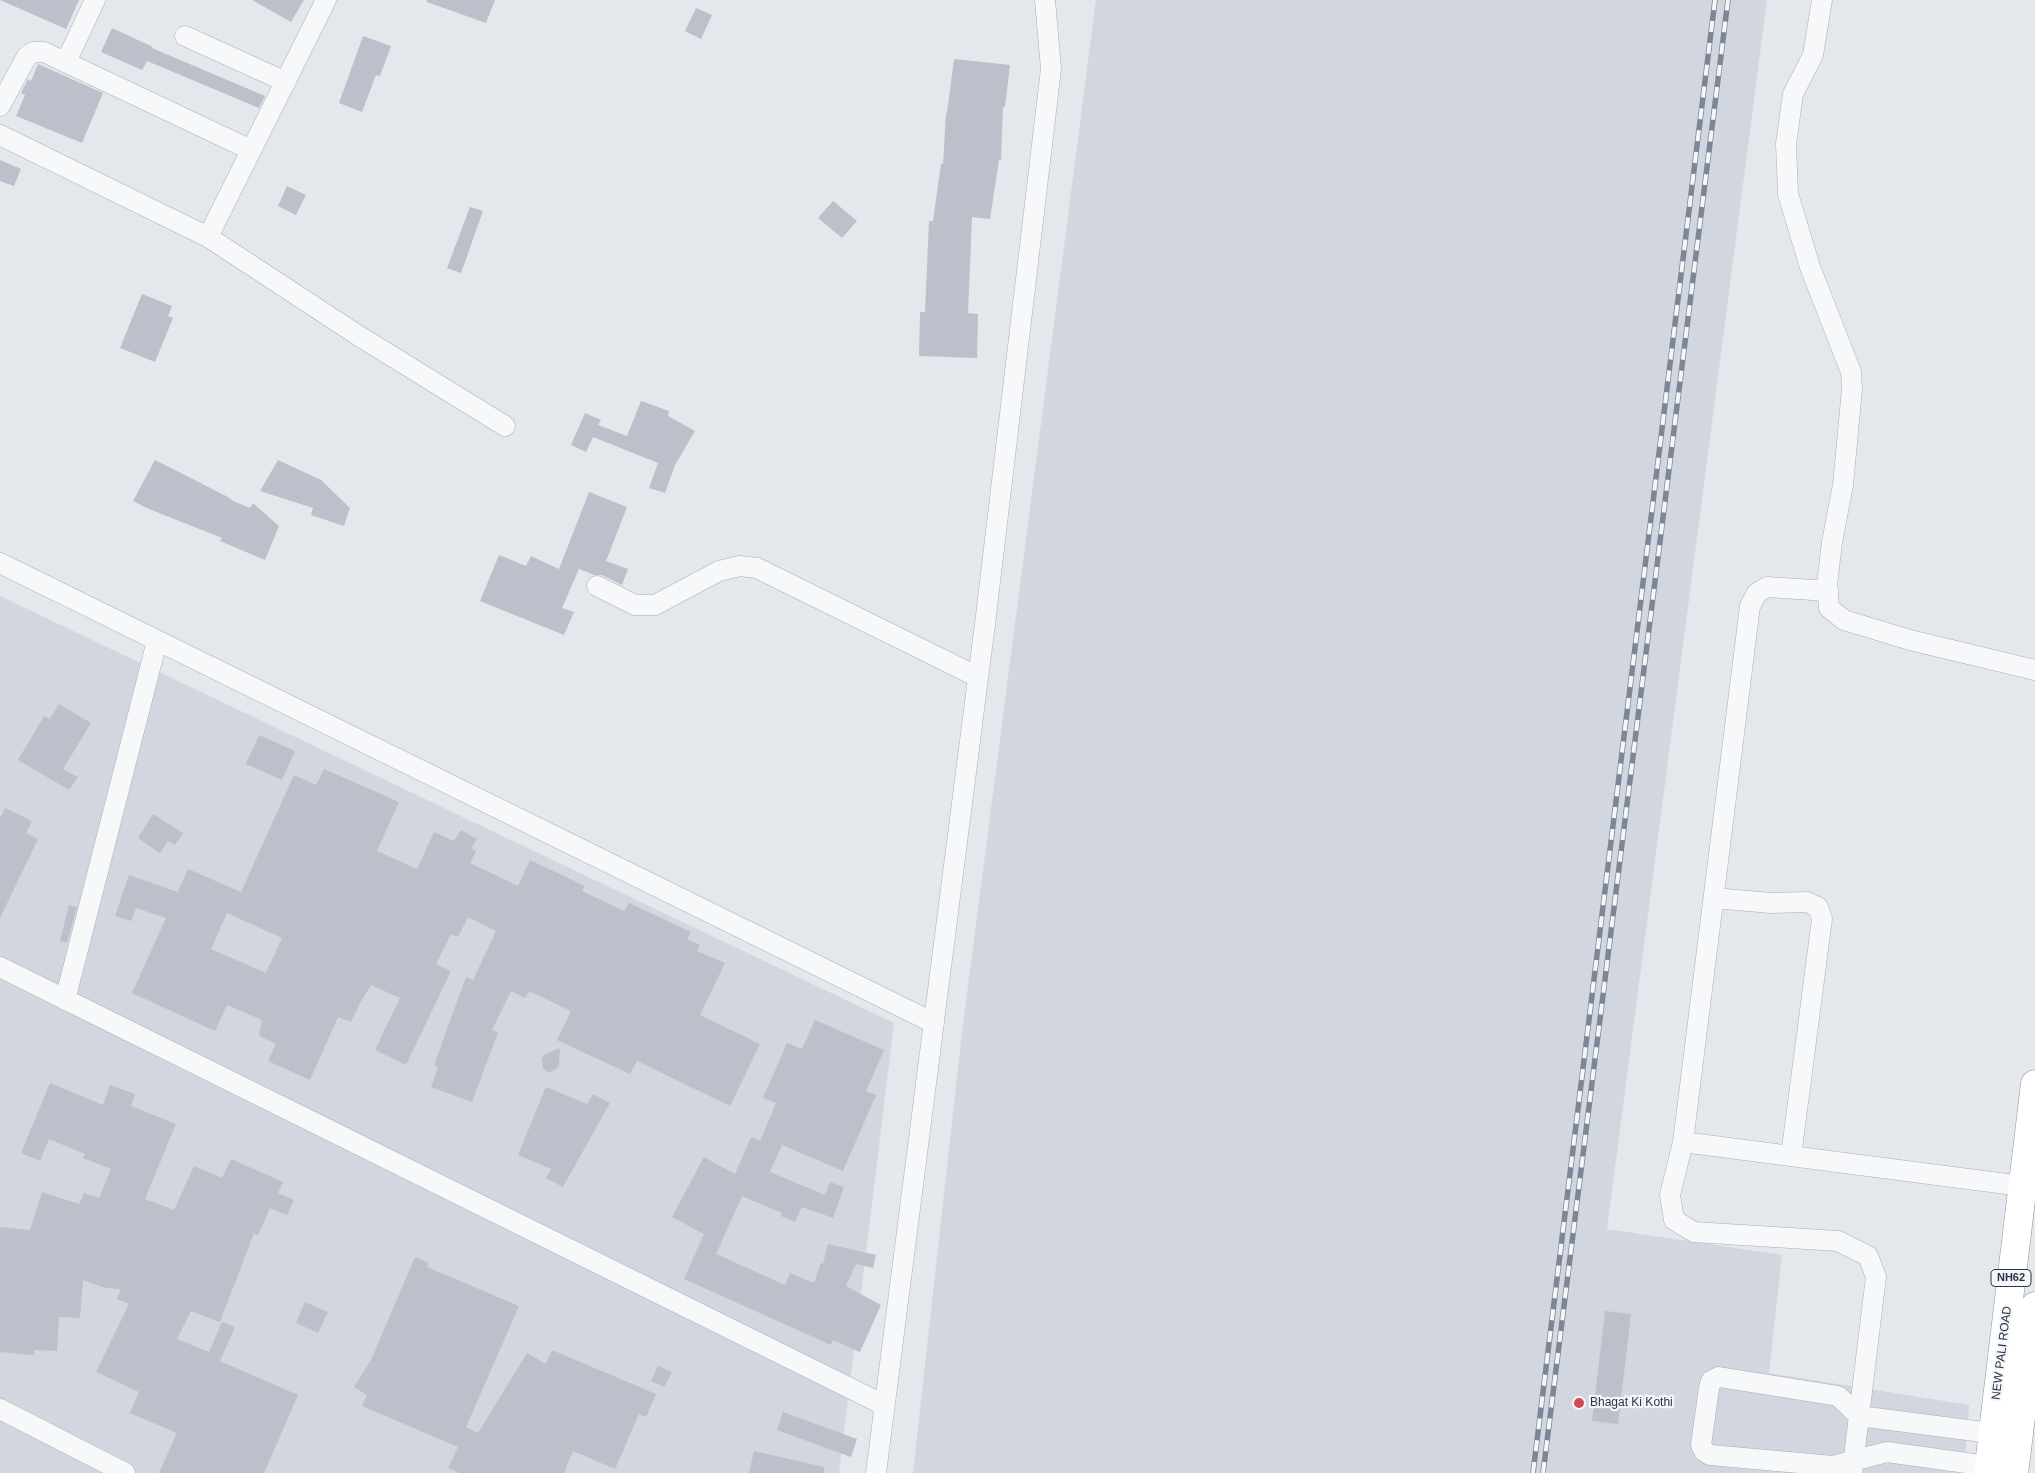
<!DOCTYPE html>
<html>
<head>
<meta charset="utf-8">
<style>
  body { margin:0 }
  canvas { display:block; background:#e4e7ec }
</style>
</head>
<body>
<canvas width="2035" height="1473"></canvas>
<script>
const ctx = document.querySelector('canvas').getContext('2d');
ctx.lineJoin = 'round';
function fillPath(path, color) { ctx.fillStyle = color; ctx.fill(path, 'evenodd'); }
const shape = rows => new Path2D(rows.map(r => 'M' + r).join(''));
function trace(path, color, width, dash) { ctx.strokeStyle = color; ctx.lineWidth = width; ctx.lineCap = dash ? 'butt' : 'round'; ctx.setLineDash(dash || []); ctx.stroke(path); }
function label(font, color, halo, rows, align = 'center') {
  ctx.font = font + ' Helvetica,sans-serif'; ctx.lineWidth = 4.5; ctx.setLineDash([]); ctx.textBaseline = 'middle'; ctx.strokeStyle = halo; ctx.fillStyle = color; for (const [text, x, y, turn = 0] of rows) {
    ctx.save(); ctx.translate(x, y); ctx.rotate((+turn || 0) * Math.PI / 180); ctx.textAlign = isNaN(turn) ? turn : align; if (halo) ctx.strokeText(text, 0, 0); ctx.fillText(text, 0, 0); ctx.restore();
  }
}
fillPath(shape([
  [1096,0,1767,0,1607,1229,1782,1255,1769,1373,1969,1405,1964,1473,913,1473,962,1032],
  [0,596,894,1023,839,1473,0,1473]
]), '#d2d6de');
fillPath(shape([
  [0,0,79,0,66,29],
  [252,0,304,0,291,22],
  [427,0,495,0,486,23,427,2],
  [696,8,712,15,701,39,685,31],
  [112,28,153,47,152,48,265,96,259,108,147,61,142,70,101,52],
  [363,36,391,46,380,76,376,75,362,112,339,103],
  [954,59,1010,65,1005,107,1003,107,1001,160,999,160,990,219,972,217,968,313,978,314,977,358,919,356,920,312,925,312,929,221,933,221,941,164,943,164,946,113,947,113],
  [38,64,103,93,82,143,16,116,25,95,21,93,28,79,31,81],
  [0,160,21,169,14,186,0,181],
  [287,186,306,195,296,215,278,206],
  [833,201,857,221,842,238,818,218],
  [470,207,483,211,461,273,447,268],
  [142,294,172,306,168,316,173,318,155,362,120,348],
  [641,401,669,411,668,416,695,431,675,465,665,493,649,488,658,463,593,437,586,452,571,445,585,413,601,420,598,425,627,436],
  [155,460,228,497,233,501,250,508,253,503,279,526,265,560,220,541,222,538,149,509,133,501],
  [278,460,321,480,350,508,344,526,311,515,313,508,260,491],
  [589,492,627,507,606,561,628,569,622,585,602,575,594,575,579,569,562,608,574,612,564,635,480,601,499,555,526,566,531,556,559,569],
  [59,704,91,723,63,769,78,777,69,790,18,760,44,716,50,719],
  [259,735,295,751,282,780,246,764],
  [324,769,399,802,377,851,417,869,434,832,454,841,461,830,477,839,471,848,476,851,470,863,518,886,530,860,585,886,582,891,624,911,629,903,691,932,687,939,700,945,697,951,725,963,700,1015,760,1044,730,1106,637,1061,630,1074,557,1040,571,1011,529,991,525,998,511,991,492,1030,498,1032,472,1102,431,1087,438,1067,434,1065,466,977,473,980,496,931,468,917,458,937,451,934,436,964,451,971,406,1065,375,1050,400,998,371,985,359,1005,351,1022,338,1017,310,1080,268,1061,276,1044,259,1036,262,1020,227,1005,215,1031,132,993,166,918,136,908,131,921,115,916,129,875,178,892,188,869,241,892,294,775,316,785],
  [227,913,282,938,266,973,211,949],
  [5,808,32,821,26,833,38,839,0,918,0,818],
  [153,814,183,833,175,845,168,841,160,853,138,838],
  [69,905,77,907,67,943,60,941],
  [815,1020,884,1050,866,1091,876,1095,843,1171,782,1145,770,1172,825,1195,830,1182,844,1187,833,1218,802,1207,795,1222,781,1216,782,1213,742,1196,716,1254,785,1285,790,1273,814,1283,821,1263,823,1264,828,1244,876,1255,873,1268,856,1264,846,1286,881,1305,860,1352,833,1340,831,1345,684,1279,704,1234,672,1217,704,1157,735,1174,751,1137,760,1141,776,1103,763,1098,787,1043,802,1049],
  [560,1048,559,1065,556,1069,549,1073,543,1068,542,1059,544,1055],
  [50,1083,103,1105,110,1085,135,1094,131,1106,176,1124,145,1199,174,1210,194,1166,222,1178,231,1159,283,1182,278,1193,294,1200,287,1215,270,1208,258,1235,254,1233,220,1322,191,1311,177,1339,209,1352,222,1322,235,1327,220,1361,298,1395,264,1473,159,1473,177,1433,130,1413,139,1392,96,1372,129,1304,117,1299,121,1289,105,1288,83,1280,80,1318,59,1317,57,1351,34,1350,34,1355,0,1352,0,1227,30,1230,42,1192,79,1204,84,1193,99,1198,111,1169,83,1158,85,1154,49,1139,40,1161,21,1153],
  [546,1087,587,1104,593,1094,610,1103,563,1187,546,1178,551,1169,518,1155],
  [415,1257,429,1263,427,1267,519,1306,466,1427,478,1433,527,1353,546,1364,552,1350,656,1394,646,1417,639,1414,615,1469,573,1451,564,1473,459,1473,448,1468,458,1447,362,1406,367,1395,354,1387,371,1360],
  [305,1302,328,1312,318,1333,296,1323],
  [1605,1311,1631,1314,1618,1424,1592,1421],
  [658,1366,672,1372,664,1387,651,1381],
  [783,1412,857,1439,851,1457,777,1430],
  [754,1451,824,1467,824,1473,749,1473]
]), '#bbc0ca');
const minor = shape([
  [1822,0,1813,55,1793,94,1786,144,1788,194,1810,267,1851,372,1852,389,1843,485,1832,542,1827,585,1829,608,1844,620,1910,640,2035,670],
  [185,36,286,82],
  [66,62,95,0],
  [0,106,27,56,34,52,44,52,251,150],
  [0,135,208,237,326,0],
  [208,237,359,336,505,426],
  [0,563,934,1023],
  [597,586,635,605,655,605,719,571,740,566,757,568,978,677],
  [1828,591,1767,587,1757,593,1750,606,1683,1142,1670,1195,1674,1220,1694,1232,1838,1241,1868,1256,1876,1277,1852,1473],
  [1714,898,1771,903,1807,902,1818,907,1822,919,1791,1156],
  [0,967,884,1405],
  [65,1000,157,641],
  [1683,1142,2022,1186],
  [0,1409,125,1473],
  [2002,1468,1887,1452,1833,1466,1710,1455,1704,1451,1701,1445,1709,1388,1711,1381,1719,1377,1838,1396,1859,1416,2006,1435],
  [876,1473,985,624,1051,69,1045,0]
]);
const highway = shape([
  [1988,1473,2035,1084],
  [2014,1473,2035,1306]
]);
trace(minor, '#a9aeb7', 21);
trace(highway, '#8b94a3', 29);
trace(minor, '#f7f8fa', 20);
trace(highway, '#fff', 28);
const rail = shape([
  [1533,1473,1715,0],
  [1543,1473,1728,0]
]);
trace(rail, '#7d8696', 5.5);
trace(rail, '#f4f6f9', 4, [11]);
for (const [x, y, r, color] of [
  [1579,1403,6,"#d1495b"]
]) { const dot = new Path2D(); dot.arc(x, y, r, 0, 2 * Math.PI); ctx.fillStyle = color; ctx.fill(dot); trace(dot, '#f4f6f9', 2); }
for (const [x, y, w] of [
  [2011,1278,40]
]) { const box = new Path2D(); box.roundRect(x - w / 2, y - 8.5, w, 17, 4); ctx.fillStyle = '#f4f6f9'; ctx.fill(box); trace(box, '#2b3445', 1); }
label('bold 11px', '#2b3445', null, [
  ["NH62",2011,1278]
]);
label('12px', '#2b3445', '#f4f6f9', [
  ["NEW PALI ROAD",2002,1353,-83]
]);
label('12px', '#2b3445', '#f4f6f9', [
  ["Bhagat Ki Kothi",1590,1403]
], 'left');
</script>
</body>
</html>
